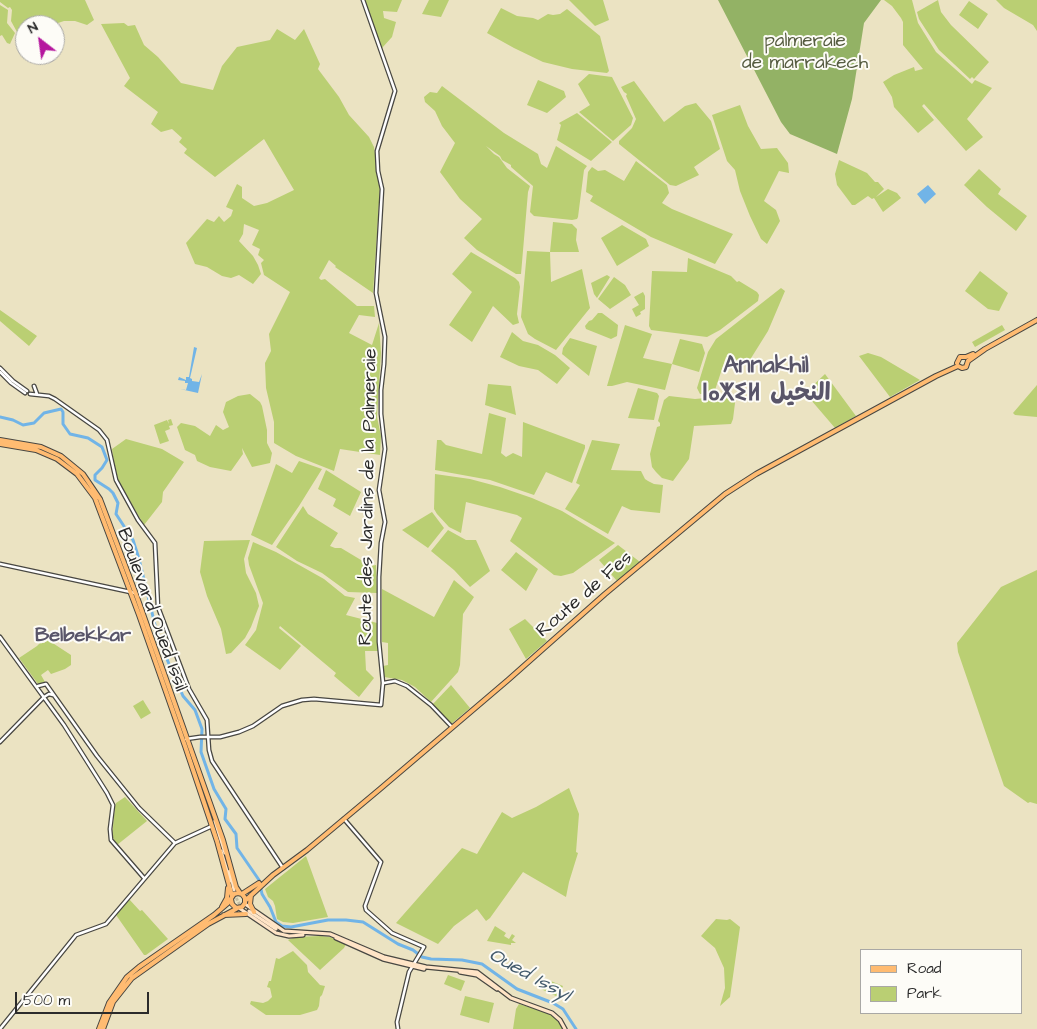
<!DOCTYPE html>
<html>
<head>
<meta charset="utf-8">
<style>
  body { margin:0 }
  #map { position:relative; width:1037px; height:1029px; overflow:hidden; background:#ebe3c2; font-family:"Architects Daughter",sans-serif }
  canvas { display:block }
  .legend { position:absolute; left:860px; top:949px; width:162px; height:65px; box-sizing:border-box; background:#fdfcf7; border:1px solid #a9a8a5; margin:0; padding:6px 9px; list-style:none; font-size:15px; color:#2b2b2b }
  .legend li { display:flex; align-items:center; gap:10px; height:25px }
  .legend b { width:25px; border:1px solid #a9a8a5 }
  .north { position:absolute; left:15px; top:15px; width:50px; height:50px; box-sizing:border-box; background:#fdfcf7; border:1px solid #a9a8a5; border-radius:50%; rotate:330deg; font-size:14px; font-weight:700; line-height:20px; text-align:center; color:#2b2b2b }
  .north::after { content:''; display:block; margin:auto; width:18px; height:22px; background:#b5179e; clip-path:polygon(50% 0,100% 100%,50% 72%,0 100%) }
  .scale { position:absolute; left:15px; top:992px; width:134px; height:22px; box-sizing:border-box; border:2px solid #2b2b2b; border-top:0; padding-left:6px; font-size:15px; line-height:18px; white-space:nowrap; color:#2b2b2b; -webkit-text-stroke:4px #fdfcf7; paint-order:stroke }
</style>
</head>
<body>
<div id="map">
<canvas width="1037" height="1029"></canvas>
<ul class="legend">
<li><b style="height:6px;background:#ffbb71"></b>Road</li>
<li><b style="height:14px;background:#bacf73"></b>Park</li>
</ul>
<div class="north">N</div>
<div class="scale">500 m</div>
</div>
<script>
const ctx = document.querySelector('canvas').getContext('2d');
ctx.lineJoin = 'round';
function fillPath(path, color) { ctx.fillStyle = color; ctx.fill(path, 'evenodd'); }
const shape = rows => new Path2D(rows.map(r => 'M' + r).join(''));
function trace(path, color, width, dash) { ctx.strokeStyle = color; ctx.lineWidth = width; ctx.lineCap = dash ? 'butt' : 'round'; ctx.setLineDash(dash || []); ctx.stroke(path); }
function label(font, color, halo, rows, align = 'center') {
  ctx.font = font + ' "Architects Daughter","Playpen Sans Arabic","Noto Sans Tifinagh",sans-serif'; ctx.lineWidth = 4; ctx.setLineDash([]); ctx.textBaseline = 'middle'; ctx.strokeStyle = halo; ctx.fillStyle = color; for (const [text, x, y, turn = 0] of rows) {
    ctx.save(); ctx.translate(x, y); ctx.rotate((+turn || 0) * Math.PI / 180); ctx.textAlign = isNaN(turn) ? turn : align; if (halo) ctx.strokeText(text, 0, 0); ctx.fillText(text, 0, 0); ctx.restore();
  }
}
fillPath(shape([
  [0,0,85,0,94,20,87,25,75,21,64,21,52,25,29,24,17,32,11,21,12,10,10,7,8,8,0,2],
  [364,0,402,0,397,12,383,11,384,18,396,22,392,37,382,48],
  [429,0,449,0,441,17,422,14],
  [569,0,603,0,609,20,595,26],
  [884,0,912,0,918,23,936,52,972,84,975,80,992,88,967,119,983,137,966,151,924,104,922,106,934,120,918,133,894,107,892,97,883,82,894,75,914,67,915,71,923,69,903,45,903,22,901,18,892,6],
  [938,0,941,12,951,25,989,62,974,79,972,77,970,79,939,50,919,19,917,12],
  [996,0,1037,0,1037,31,1033,25,1004,8],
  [969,1,988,14,978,29,959,15],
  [0,5,8,10,7,23,15,33,10,44,7,43,2,35,0,36],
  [501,8,517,16,533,18,538,20,548,14,553,15,560,14,567,9,600,36,609,71,607,73,572,69,543,62,514,48,487,33],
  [124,23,128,26,135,25,144,45,158,57,181,83,213,90,222,66,237,47,270,40,277,29,295,40,304,29,320,64,318,69,339,97,349,115,369,137,374,147,380,188,373,293,335,267,336,266,329,260,319,278,321,280,325,279,357,306,374,306,375,317,359,315,349,333,372,345,379,323,381,353,377,417,381,436,380,455,340,449,334,471,296,456,274,443,274,422,266,388,265,363,271,351,269,334,290,292,264,275,261,263,264,260,258,255,260,249,252,245,259,230,244,224,243,234,239,241,253,256,258,265,261,274,253,284,239,275,231,278,222,276,207,267,195,264,186,243,207,219,214,222,219,216,224,222,231,216,233,210,226,207,237,184,242,187,242,198,254,206,267,203,294,190,264,139,215,177,184,153,187,149,179,142,182,138,172,129,161,132,151,124,158,112,124,86,130,78,101,24],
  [589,74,612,77,633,118,631,125,613,141,579,112,590,105,578,84],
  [538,80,564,91,566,97,547,113,527,105],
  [634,81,664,122,685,106,696,103,711,121,720,149,694,167,699,175,676,186,670,185,619,144,619,141,632,128,636,119,626,96,627,94,624,92,621,87],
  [442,86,504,133,538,154,541,164,547,168,556,146,587,166,584,170,578,217,577,219,572,220,534,216,530,212,533,186,511,167,511,165,502,160,500,156,486,146,494,154,499,157,507,168,530,186,528,192,521,274,516,274,477,250,464,238,482,219,460,199,440,172,455,143,442,126,435,111,425,102,424,97,430,92,437,93],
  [740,105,748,126,761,149,777,148,788,163,789,173,779,171,764,201,776,210,780,221,767,244,761,239,750,216,740,191,735,170,727,161,712,115],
  [577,113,612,142,591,161,557,140,561,125,559,123],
  [839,160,867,173,875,182,878,182,884,189,876,197,888,189,897,193,901,198,883,212,874,198,872,199,868,196,855,205,852,205,837,185,835,174],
  [636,161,667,185,669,193,662,203,672,209,733,234,715,264,651,237,590,201,593,196,586,192,588,172,592,167,598,171,605,170,624,181],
  [979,169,1001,189,998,194,1027,216,1016,231,987,207,964,185],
  [553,222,572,224,577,229,576,240,579,252,550,252,551,282,582,269,590,308,556,350,535,339,528,334,521,317,527,251,550,252],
  [622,225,646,239,649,246,617,266,601,238],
  [471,252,515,278,519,282,520,287,517,314,519,323,513,325,493,306,472,342,449,325,472,292,452,274],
  [688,258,731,276,737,282,739,281,757,292,759,295,758,301,720,330,707,337,651,330,649,326,652,271,687,272],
  [980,271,1008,293,999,311,988,309,965,291],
  [607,275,610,277,597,298,594,294,591,283],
  [614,277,625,285,631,295,610,309,598,299],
  [781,288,785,291,768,331,748,363,726,357,714,393,700,394,697,388,708,352,716,339],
  [643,292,645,296,645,309,640,312,641,314,636,317,632,309,639,305,634,297],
  [0,310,37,336,29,346,0,321],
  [598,313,602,313,618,325,617,336,611,339,586,329,585,326,589,321,592,320],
  [625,325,652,334,643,358,672,364,680,339,702,344,705,353,699,372,672,364,665,390,627,382,612,386,607,386],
  [1002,325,1005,330,975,347,972,342],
  [512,332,523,341,538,345,555,355,570,368,557,384,538,370,519,366,500,357],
  [570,338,597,346,589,376,562,354,563,348],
  [868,353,881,357,920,380,890,397,859,356],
  [825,374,856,416,835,428,805,393],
  [488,384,511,386,516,415,485,405],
  [1037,385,1037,417,1015,415,1013,413],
  [638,388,657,393,659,396,654,420,628,418],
  [250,394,260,402,262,406,267,430,267,443,272,453,270,463,252,467,242,448,243,454,231,471,210,467,197,461,195,455,185,450,177,427,181,423,195,426,210,436,216,425,223,430,229,427,223,412,226,402,238,396],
  [669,396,695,399,728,396,733,399,735,403,733,419,731,424,694,426,689,459,673,481,662,478,656,472,652,467,650,454,657,427,660,426,660,423,658,421,664,400],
  [489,413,506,418,501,453,506,457,513,453,522,457,523,422,585,445,585,448,572,483,546,472,534,495,490,480,435,470,437,440,441,440,446,445,482,454],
  [171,419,173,425,169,426,170,429,165,431,169,441,160,444,154,425,167,420,169,424,168,420],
  [126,439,162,449,184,462,163,492,162,502,144,525,116,477,112,449],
  [592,440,620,444,611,470,641,471,645,479,648,481,654,484,663,485,660,513,631,510,622,506,608,534,565,509,580,485,576,483],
  [299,461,322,469,299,506,272,545,251,535,276,464,292,473],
  [326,470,361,492,350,516,333,506,336,499,318,489],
  [435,474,470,479,500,487,532,498,562,511,615,543,573,573,561,576,554,575,510,541,522,518,517,515,466,502,461,533,449,527,437,514,434,509],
  [303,506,308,514,338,533,330,546,335,548,341,548,371,566,376,565,377,593,348,592,322,573,297,561,276,547],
  [432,512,444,528,428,548,402,530],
  [448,530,466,540,476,540,490,571,470,587,454,570,431,551],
  [250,540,244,559,246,573,256,593,259,606,251,627,245,638,231,653,226,654,221,629,207,596,200,572,204,541],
  [253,542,276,552,324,579,345,596,355,598,346,615,377,623,378,651,365,651,366,670,374,678,359,697,334,676,336,673,280,626,279,628,301,646,280,670,245,645,256,630,263,603,249,565,248,558],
  [618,545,640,562,617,581,599,560],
  [516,552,538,569,526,591,501,570],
  [1037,570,1037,804,1030,802,1028,803,1004,786,958,652,957,643,1001,587],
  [454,580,474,597,463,614,460,665,458,672,431,702,415,687,402,680,384,677,383,666,388,665,388,643,382,642,382,589,434,617],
  [525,619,547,641,526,659,509,629],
  [48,640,71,655,71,665,65,669,51,674,48,670,41,675,45,682,38,684,19,658,37,646,41,642,44,643],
  [451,685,470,708,450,725,432,705],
  [143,700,151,713,141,719,133,706],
  [569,788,579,814,576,852,578,853,569,882,566,897,523,872,490,918,486,921,477,909,454,926,438,944,396,923,462,848,477,854,502,812,512,818,536,807],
  [125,797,147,821,117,845,112,836,115,807,116,803],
  [306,856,328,917,293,923,283,922,277,919,275,906,273,901,268,897,265,889],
  [129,899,140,911,142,910,168,939,146,955,144,955,116,915],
  [716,919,727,920,730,919,740,927,730,997,720,1006,725,988,724,968,715,948,701,936],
  [495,926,506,933,504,936,509,939,512,934,515,936,512,940,516,943,511,943,511,945,487,941],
  [320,936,330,937,346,944,344,948,320,970,288,940,295,937],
  [293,951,307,965,308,972,320,985,325,986,322,995,320,997,319,1006,317,1010,300,1015,266,1015,250,1004,251,1001,263,1003,268,1001,272,997,270,988,267,987,269,981,271,981,276,958,279,959],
  [448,975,465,981,461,991,444,984],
  [546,979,563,986,558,997,541,989],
  [465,996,494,1003,489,1023,460,1015],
  [519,1004,551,1014,560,1023,563,1029,513,1029,516,1009]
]), '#bacf73');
fillPath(shape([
  [718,0,881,0,864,23,852,99,837,154,790,134,781,122]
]), '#93b265');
fillPath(shape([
  [928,185,936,194,925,204,917,194],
  [194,347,197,348,190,378,192,379,192,381,199,382,202,374,198,393,180,389,186,390,188,383,185,383,185,381,178,380,179,377,186,380,186,377,189,377]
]), '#71b4e7');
trace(shape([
  [0,417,13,420,23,425,34,423,44,413,61,409,63,412,63,424,70,434,88,438,102,447,107,460,102,468,95,475,95,480,109,489,113,493,118,503,116,514,133,540,139,559,156,629,166,657,183,696,195,710,202,729,201,752,214,789,226,809,225,819,236,834,237,848,259,880,262,894,270,907,276,922,282,926,291,927,328,920,346,920,363,922,398,944,413,950,422,957,431,959,462,960,482,964,517,989,553,1003,563,1009,576,1029]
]), '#71b4e7', 3);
trace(shape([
  [232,890,241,907]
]), '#c5bea4', 3, [3, 1.5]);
const tertiary = shape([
  [0,368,13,381,27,391],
  [0,372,11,383,25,393],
  [34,386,37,394],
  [30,394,49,396,55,399,99,430,107,440,116,480,138,520,155,543,158,607,189,689,207,720,209,750,212,761,283,868],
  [0,564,135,593],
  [0,637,64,725,107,793,113,805,110,829,111,840,144,878],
  [384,683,395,681,407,686,431,705,452,727],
  [38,686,46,684,97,756,139,808,175,843],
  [186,739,200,737,220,737,239,732,253,726,282,706,302,700,314,699,381,705,383,683,379,642,379,577,381,543,385,522,379,490,385,449,381,414,381,390,384,364,385,337,376,293,382,189,378,171,377,151,395,91,363,0],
  [0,742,44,697,49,694,53,695],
  [344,819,381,862,365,906,366,910,392,933,424,947,409,972,397,1022,398,1029],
  [0,1029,76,935,106,924,175,843,212,826]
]);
const secondary = shape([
  [215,821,225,853],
  [221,851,230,881],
  [230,871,234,890],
  [245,904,284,931,330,934,384,957,426,967,477,972,511,998,552,1013,560,1020,565,1029],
  [239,908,276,933,289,936,303,935],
  [249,911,276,929],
  [336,938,383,959,424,969],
  [460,972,477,975,497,989]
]);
const primary = shape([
  [957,363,960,357,966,357,973,354],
  [958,366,962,368,966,367,968,361,985,349,1037,320],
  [0,440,41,447,61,456,83,474,100,499,137,597,223,840,236,887,240,893],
  [0,444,36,450,57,459,77,474,95,498,139,615,185,746,217,841,232,896],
  [242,894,259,883],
  [251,895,250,904,254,912],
  [246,900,273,875,307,850,380,789,508,680,605,594,725,494,756,474,936,376,958,366],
  [222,907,227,898,228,888],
  [224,915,246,914],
  [99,1029,109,1003,127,977,139,967,214,915,228,903,234,894,238,893,242,894,245,898,245,903,242,907,236,908,232,904,231,899],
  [103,1029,113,1002,132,978,208,924,236,909]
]);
trace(tertiary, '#484742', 5);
trace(secondary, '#484742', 5.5);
trace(primary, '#484742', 6);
trace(tertiary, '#fff', 2.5);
trace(secondary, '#ffe4c6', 3);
trace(primary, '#ffbb71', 4);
label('19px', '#565c41', '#fdfcf7', [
  ["palmeraie",805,42],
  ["de marrakech",805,64]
]);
label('19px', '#2b2b2b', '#fdfcf7', [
  ["Route des Jardins de la Palmeraie",369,497,-89],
  ["Route de Fes",585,595,-41],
  ["Boulevard Oued Issil",151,610,70]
]);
label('bold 20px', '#595569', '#fdfcf7', [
  ["Belbekkar",83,637]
]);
label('italic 20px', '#445b6d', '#fdfcf7', [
  ["Oued Issyl",529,976,29]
]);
label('bold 24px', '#595569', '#fdfcf7', [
  ["Annakhil",766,367],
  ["ⵏⴰⵅⵉⵍ النخيل",766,395]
]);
</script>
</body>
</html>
